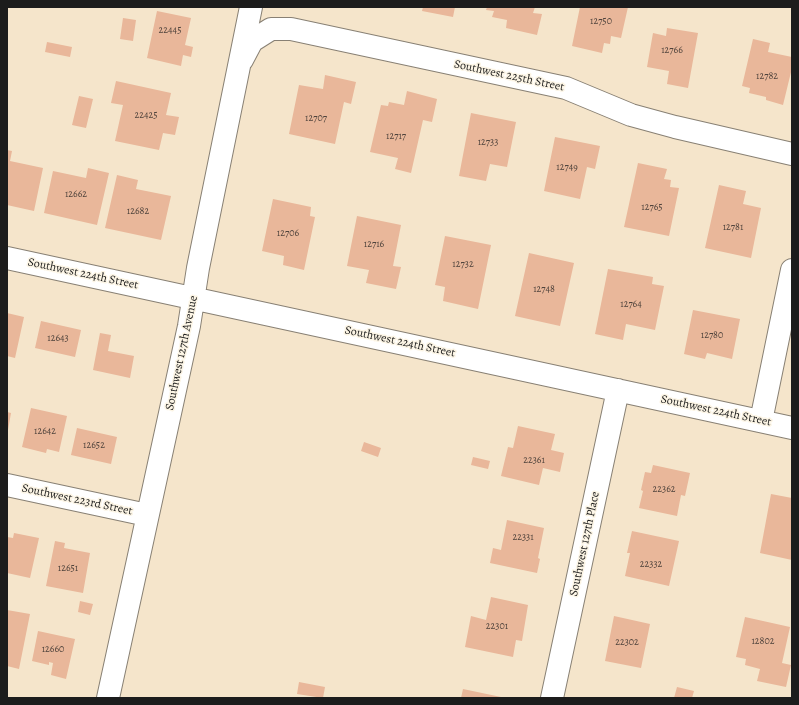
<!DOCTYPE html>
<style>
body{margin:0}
#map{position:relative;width:799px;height:705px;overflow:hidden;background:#f5e5cb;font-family:Alegreya,serif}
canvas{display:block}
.frame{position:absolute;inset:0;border:8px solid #1c1c1c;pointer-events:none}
</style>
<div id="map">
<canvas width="799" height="705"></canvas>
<div class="frame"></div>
</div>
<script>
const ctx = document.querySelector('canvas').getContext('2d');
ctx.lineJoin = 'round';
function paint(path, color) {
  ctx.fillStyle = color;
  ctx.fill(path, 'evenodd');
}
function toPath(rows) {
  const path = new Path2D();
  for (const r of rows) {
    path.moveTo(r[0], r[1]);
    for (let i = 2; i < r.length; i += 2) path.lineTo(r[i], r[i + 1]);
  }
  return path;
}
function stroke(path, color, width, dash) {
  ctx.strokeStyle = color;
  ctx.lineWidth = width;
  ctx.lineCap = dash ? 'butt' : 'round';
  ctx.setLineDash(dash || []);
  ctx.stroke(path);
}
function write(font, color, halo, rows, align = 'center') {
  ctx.font = font + ' Alegreya,serif';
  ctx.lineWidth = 3;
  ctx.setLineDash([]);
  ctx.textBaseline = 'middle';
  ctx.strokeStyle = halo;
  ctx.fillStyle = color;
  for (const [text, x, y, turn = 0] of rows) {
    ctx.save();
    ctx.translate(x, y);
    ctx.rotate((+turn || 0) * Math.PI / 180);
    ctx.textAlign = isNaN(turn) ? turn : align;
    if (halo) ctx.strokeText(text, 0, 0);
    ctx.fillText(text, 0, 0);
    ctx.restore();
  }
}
paint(toPath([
 [423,7,455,7,453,17,422,11],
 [487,7,535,7,533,13,542,14,537,35,506,28,507,20,492,17,494,11,486,10],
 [580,7,628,7,621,38,611,36,610,44,604,43,602,53,572,46],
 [157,11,191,18,185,45,193,47,191,57,183,55,181,66,147,58],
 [123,18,136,20,133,41,120,39],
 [667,28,698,33,688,88,667,84,669,71,647,67,653,33,666,36],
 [753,39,770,43,768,52,792,57,792,68,783,105,766,100,766,97,749,93,750,88,742,86],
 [47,42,72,47,70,57,45,52],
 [325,75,356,82,351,104,344,102,335,144,289,134,299,85,323,89],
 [116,81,171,93,166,115,179,117,175,135,163,133,159,150,115,141,123,105,111,103],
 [407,91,437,99,432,122,423,120,411,173,395,169,398,158,370,152,381,105,388,106,389,102,404,105],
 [79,96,93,99,86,128,72,125],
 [471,113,516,122,507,167,490,164,486,181,459,176],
 [555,137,600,146,595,169,587,167,580,199,544,191],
 [7,150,12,151,10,161,43,168,34,211,7,205],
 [638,163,667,169,664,179,671,180,670,187,679,188,669,236,624,227],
 [88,168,109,173,97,225,44,213,53,171,86,178],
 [117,175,138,180,136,189,171,196,161,240,105,228],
 [719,185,746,191,743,204,761,208,751,258,705,248],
 [273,199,311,207,310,216,315,217,304,270,283,265,284,256,262,251],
 [357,216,401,225,393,266,401,267,396,289,366,283,369,270,347,266],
 [445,236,491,245,478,309,443,301,445,287,435,285],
 [529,253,574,263,560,326,515,316],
 [608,269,653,277,652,284,664,286,655,330,626,324,623,340,595,334],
 [693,310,740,319,732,359,707,353,705,359,684,354],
 [7,313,24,317,15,358,7,356],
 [41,321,81,330,75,357,35,348],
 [100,333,111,335,108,351,134,356,130,378,93,370],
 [31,408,67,416,59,452,47,449,46,453,22,447],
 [7,412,11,413,8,430,7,430],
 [518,426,555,434,551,450,564,453,560,472,543,468,539,485,501,476,508,447,513,448],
 [77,428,117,437,111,464,71,455],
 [364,442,381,448,378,457,361,451],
 [473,457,490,461,488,469,471,465],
 [653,465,690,473,685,496,681,495,677,516,639,508,643,491,641,490,645,472,651,473],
 [771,494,792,498,792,560,760,553],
 [507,520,544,528,538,558,540,559,537,573,490,563,493,548,501,550],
 [632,531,679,541,669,586,625,576,630,553,627,553],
 [14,533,39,538,30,578,7,573,7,537,13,538],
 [55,541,65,543,64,548,90,553,83,593,46,586],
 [491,597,528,605,522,641,516,640,513,657,465,647,471,616,486,620],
 [80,601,93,604,90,615,78,612],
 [7,610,30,614,19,669,7,666],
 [614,616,650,624,641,668,605,661],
 [745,617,790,627,782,663,791,665,786,687,757,681,760,669,745,665,746,659,736,657],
 [38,631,75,639,66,679,51,675,53,663,49,662,49,665,32,661],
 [299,682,325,687,323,698,297,694],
 [677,687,694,691,692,698,674,698],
 [463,689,501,697,501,698,461,698]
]), '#e9b79a');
const minor = toPath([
 [242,60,252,41,271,29,291,29,566,88,631,115,675,127,792,154],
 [7,258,792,428],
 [761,421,792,270],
 [7,485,147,515],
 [108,698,189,326,198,268,251,7],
 [552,698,618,390]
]);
stroke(minor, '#888074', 24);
stroke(minor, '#fff', 22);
write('10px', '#4f433c', null, [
 ["12750",601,22],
 ["22445",170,31],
 ["12766",672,51],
 ["12782",767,77],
 ["22425",146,116],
 ["12707",316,119],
 ["12717",396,137],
 ["12733",488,143],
 ["12749",567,168],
 ["12662",76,195],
 ["12765",652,208],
 ["12682",138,212],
 ["12781",733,228],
 ["12706",288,234],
 ["12716",374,245],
 ["12732",463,265],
 ["12748",544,290],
 ["12764",631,305],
 ["12780",712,336],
 ["12643",58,339],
 ["12642",45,432],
 ["12652",94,446],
 ["22361",534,461],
 ["22362",664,490],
 ["22331",523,538],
 ["22332",651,565],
 ["12651",68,569],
 ["22301",497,627],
 ["12802",763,642],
 ["22302",627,643],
 ["12660",53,650]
]);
write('12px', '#1c1c1c', '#fcf5e5', [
 ["Southwest 225th Street",509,76,12],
 ["Southwest 224th Street",83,274,12],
 ["Southwest 224th Street",400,342,12],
 ["Southwest 127th Avenue",182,353,-78],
 ["Southwest 224th Street",716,411,12],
 ["Southwest 223rd Street",77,500,12],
 ["Southwest 127th Place",585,544,-78]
]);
</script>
